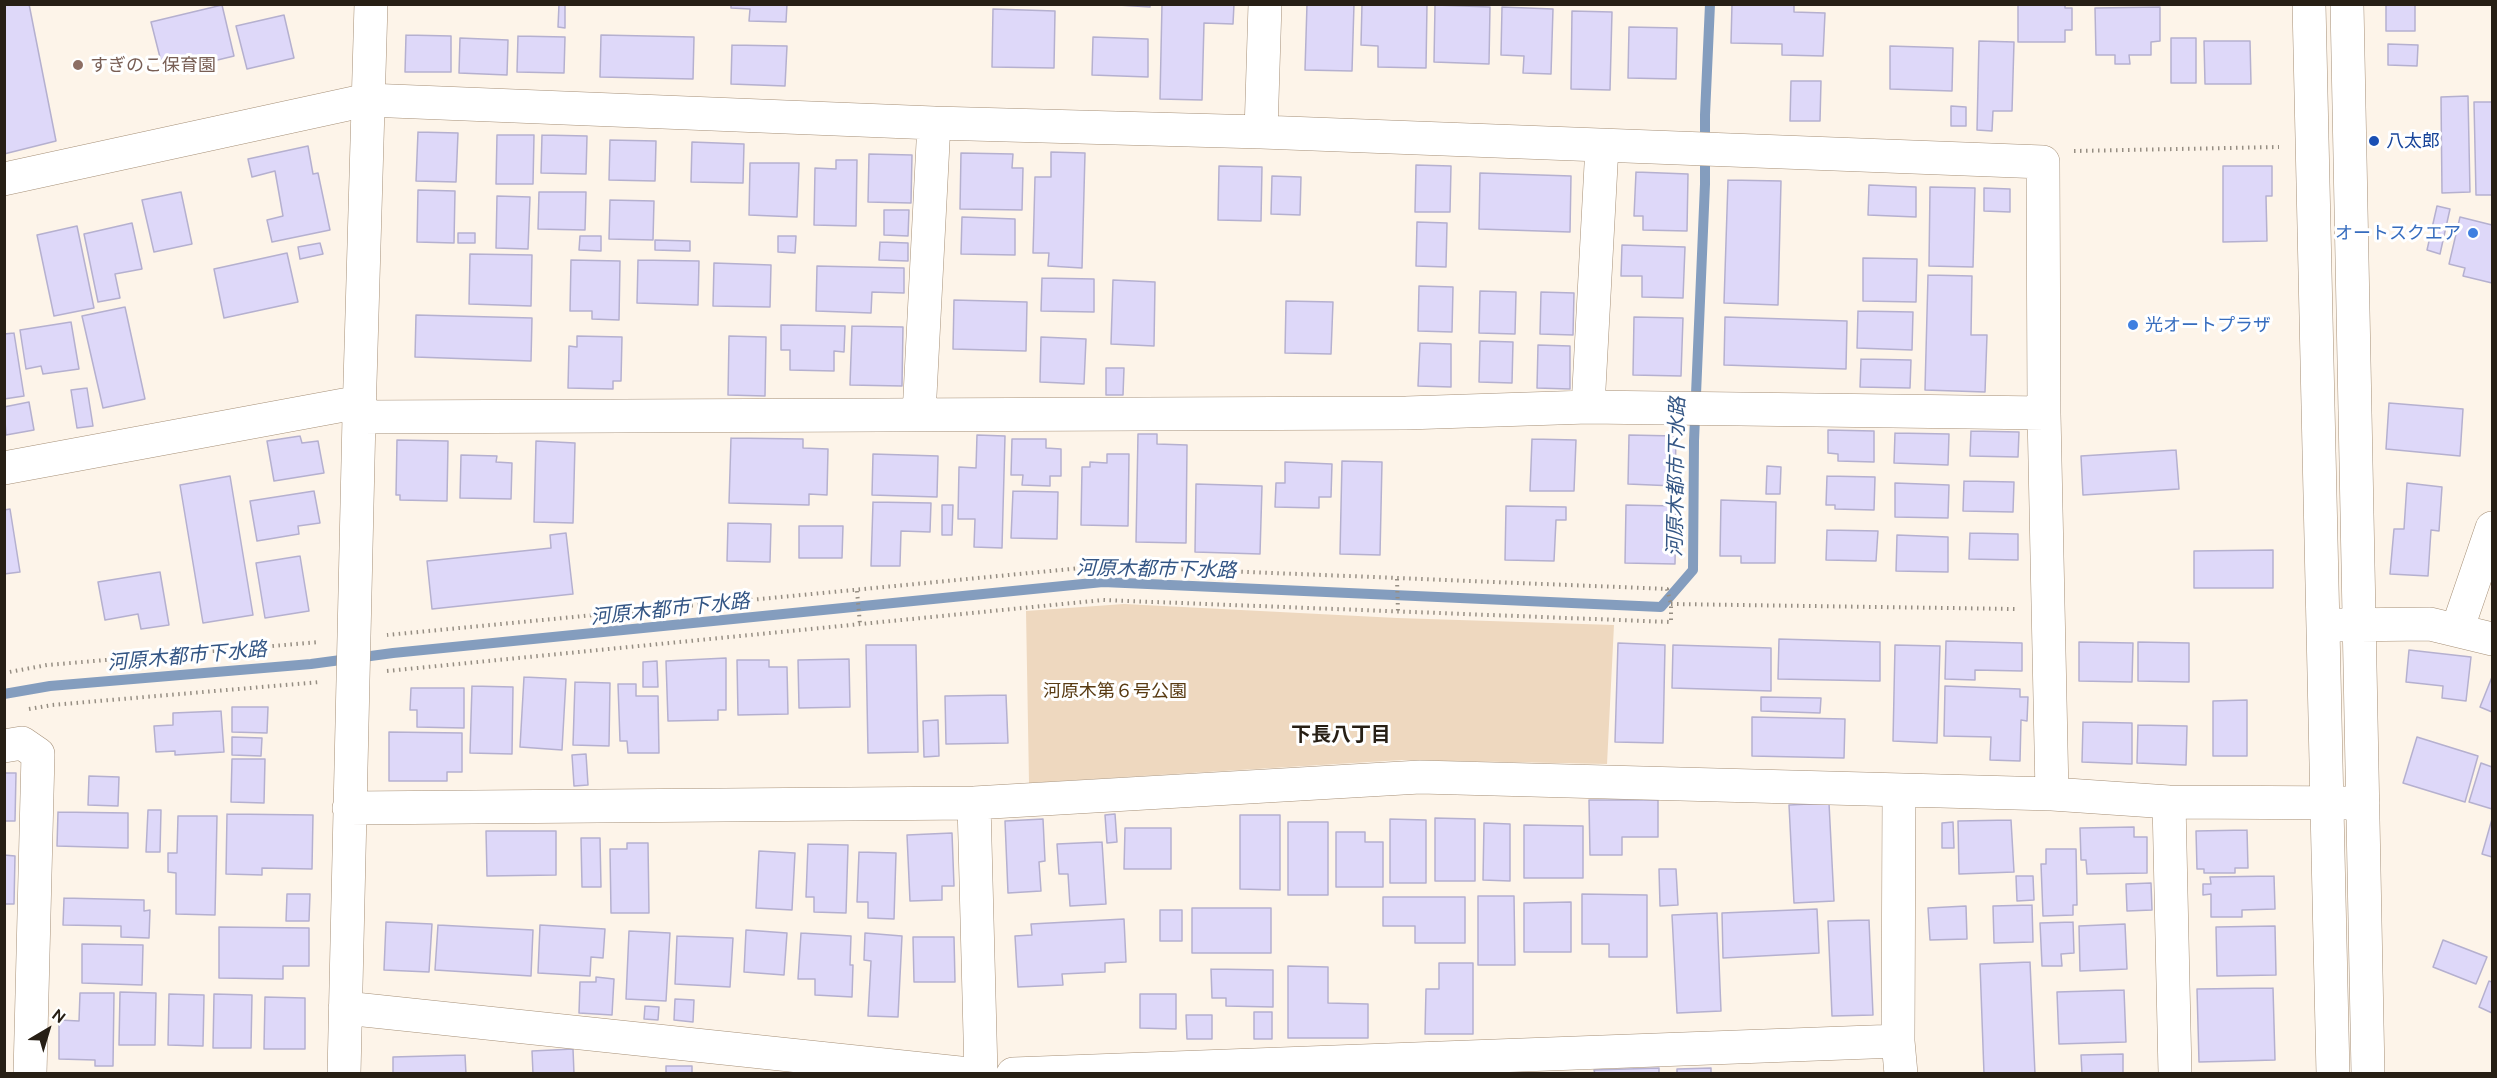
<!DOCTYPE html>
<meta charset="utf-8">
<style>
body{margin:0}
#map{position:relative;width:2497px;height:1078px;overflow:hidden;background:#fdf4e9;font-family:Ubuntu,sans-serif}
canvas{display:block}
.frame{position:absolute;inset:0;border:6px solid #271f15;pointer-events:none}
.north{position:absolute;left:18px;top:1000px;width:60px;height:60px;-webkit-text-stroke:4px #fff;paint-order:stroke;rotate:38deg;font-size:16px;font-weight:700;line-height:24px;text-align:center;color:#271f15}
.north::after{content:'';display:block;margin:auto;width:21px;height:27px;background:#271f15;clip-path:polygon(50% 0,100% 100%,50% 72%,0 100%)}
</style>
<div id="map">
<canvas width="2497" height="1078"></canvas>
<div class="frame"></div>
<div class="north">N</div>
</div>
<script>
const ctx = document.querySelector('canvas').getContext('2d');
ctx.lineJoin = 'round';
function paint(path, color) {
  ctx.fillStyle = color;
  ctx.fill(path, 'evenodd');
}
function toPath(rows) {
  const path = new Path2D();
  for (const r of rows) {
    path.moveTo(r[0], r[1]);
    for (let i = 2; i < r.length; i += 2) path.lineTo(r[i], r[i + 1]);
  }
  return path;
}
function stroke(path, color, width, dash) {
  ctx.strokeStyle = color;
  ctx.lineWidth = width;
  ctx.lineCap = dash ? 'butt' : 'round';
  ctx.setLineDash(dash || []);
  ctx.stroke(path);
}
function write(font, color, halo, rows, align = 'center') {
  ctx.font = font + ' Ubuntu,"Noto Sans JP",sans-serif';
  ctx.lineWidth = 6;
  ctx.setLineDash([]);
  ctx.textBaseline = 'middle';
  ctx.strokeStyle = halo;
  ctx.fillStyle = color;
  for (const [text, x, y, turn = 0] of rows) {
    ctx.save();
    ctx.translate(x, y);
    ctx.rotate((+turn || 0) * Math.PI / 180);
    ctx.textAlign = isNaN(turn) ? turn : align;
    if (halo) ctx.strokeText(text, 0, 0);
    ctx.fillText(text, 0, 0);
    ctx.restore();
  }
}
paint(toPath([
 [1124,604,1397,618,1614,625,1607,764,1402,760,1029,783,1026,611]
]), '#eed8bf');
stroke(toPath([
 [4,694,50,686,311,664,393,653,1103,582,1661,607,1693,570,1694,441,1705,184,1705,115,1710,4]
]), '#849dbe', 10);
const building = toPath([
 [4,4,29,4,56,141,4,154,4,4],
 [559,4,565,4,565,28,558,27,559,4],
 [731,4,787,4,786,22,749,21,750,9,731,8,731,4],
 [1102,4,1150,4,1150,7,1102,4],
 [1162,4,1234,4,1233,24,1204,23,1202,100,1160,99,1162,4],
 [1307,4,1354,4,1352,71,1305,70,1307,4],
 [1362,4,1427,4,1426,68,1378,67,1378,46,1361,45,1362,4],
 [1732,4,1794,4,1794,12,1825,13,1823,56,1782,55,1782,44,1731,43,1732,4],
 [2018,4,2065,4,2065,8,2072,8,2072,30,2065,30,2065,42,2018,42,2018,4],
 [2386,4,2415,4,2415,31,2386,31,2386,4],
 [222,5,234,56,164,73,151,22,222,5],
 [1435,5,1490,7,1489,64,1434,62,1435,5],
 [1502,7,1553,9,1551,74,1523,73,1524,56,1501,55,1502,7],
 [2160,7,2160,41,2151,42,2151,55,2129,55,2130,64,2115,64,2115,55,2096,55,2095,8,2160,7],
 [993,9,1055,11,1054,68,992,67,993,9],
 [1572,11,1612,12,1610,90,1571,89,1572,11],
 [284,15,294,58,247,69,236,26,284,15],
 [1629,27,1677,28,1676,79,1628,78,1629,27],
 [406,35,451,36,451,72,405,72,406,35],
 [601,35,694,37,693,79,600,77,601,35],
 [518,36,565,37,564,73,517,72,518,36],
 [1093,37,1148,39,1148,77,1092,75,1093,37],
 [460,38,508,40,507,75,459,73,460,38],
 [2171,38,2196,38,2196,83,2171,83,2171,38],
 [1979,41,2014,42,2012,111,1993,111,1992,131,1977,130,1979,41],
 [2204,41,2250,41,2251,84,2205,84,2204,41],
 [2388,44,2418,45,2417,66,2388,65,2388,44],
 [732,45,787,46,785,86,731,84,732,45],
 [1890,46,1953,48,1952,91,1890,89,1890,46],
 [1791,81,1821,81,1820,121,1790,121,1791,81],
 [2468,96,2470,192,2442,193,2441,97,2468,96],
 [2474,102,2492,102,2492,195,2476,195,2474,102],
 [1951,106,1966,107,1966,126,1951,126,1951,106],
 [418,132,458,133,456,182,416,181,418,132],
 [497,135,534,135,533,184,496,184,497,135],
 [542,135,587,136,586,174,541,173,542,135],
 [610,140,656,141,655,181,609,180,610,140],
 [692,142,744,144,743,183,691,182,692,142],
 [308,146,313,174,318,173,330,230,272,242,267,220,283,216,275,171,252,177,248,159,308,146],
 [1051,152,1085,153,1082,268,1048,266,1049,253,1033,253,1035,177,1051,177,1051,152],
 [961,153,1013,154,1012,168,1023,168,1022,210,960,209,961,153],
 [869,154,912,155,911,203,868,202,869,154],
 [836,160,857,160,856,226,814,225,815,168,836,169,836,160],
 [750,163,799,163,797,217,749,215,750,163],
 [1416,165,1451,166,1450,212,1415,212,1416,165],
 [1219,166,1262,167,1261,221,1218,220,1219,166],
 [2223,166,2272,166,2272,196,2266,196,2267,241,2223,242,2223,166],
 [1636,172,1688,174,1687,231,1643,230,1643,216,1634,216,1636,172],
 [1480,173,1571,176,1570,232,1479,229,1480,173],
 [1272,176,1301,177,1300,215,1271,214,1272,176],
 [1728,180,1781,181,1778,305,1724,303,1728,180],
 [1869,185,1916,187,1916,217,1868,215,1869,185],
 [1930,187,1975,188,1973,267,1929,266,1930,187],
 [1984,188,2010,189,2010,212,1984,211,1984,188],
 [418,190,455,191,454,243,417,242,418,190],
 [181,192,192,244,154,252,142,200,181,192],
 [539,192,586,192,585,230,538,229,539,192],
 [497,196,530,197,528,249,496,248,497,196],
 [610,200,654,201,653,240,609,239,610,200],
 [2437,206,2450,209,2440,254,2427,250,2437,206],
 [884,210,909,210,908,236,884,235,884,210],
 [962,217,1015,219,1015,255,961,254,962,217],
 [2460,217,2492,225,2492,283,2463,276,2465,268,2449,264,2460,217],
 [1417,222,1447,223,1446,267,1416,266,1417,222],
 [132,223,142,269,115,274,120,298,98,302,84,234,132,223],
 [77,226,94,308,54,316,37,235,77,226],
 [458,233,475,233,475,243,458,243,458,233],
 [580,236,601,236,601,251,579,250,580,236],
 [778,236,796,236,795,253,778,252,778,236],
 [655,240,690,241,690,251,655,250,655,240],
 [880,242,908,243,908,261,879,260,880,242],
 [320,243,323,254,300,259,298,247,320,243],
 [1622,245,1685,247,1683,298,1642,297,1642,276,1621,276,1622,245],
 [287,253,298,302,224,318,214,269,287,253],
 [470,254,532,255,531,306,469,304,470,254],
 [1863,258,1917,259,1916,302,1863,301,1863,258],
 [571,260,620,261,619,320,592,319,592,311,570,311,571,260],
 [638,260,699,261,698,305,637,303,638,260],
 [714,263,771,265,770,307,713,306,714,263],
 [817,266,904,268,904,293,872,292,871,313,816,311,817,266],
 [1928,275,1972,276,1971,335,1987,335,1985,392,1925,390,1928,275],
 [1042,278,1094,279,1094,312,1041,311,1042,278],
 [1113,280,1155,282,1154,346,1111,344,1113,280],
 [1419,286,1453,287,1452,332,1418,331,1419,286],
 [1480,291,1516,292,1515,334,1479,333,1480,291],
 [1541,292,1574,293,1573,335,1540,334,1541,292],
 [954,300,1027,302,1026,351,953,349,954,300],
 [1286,301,1333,302,1331,354,1285,353,1286,301],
 [125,307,145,399,103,408,82,316,125,307],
 [1858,311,1913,312,1912,350,1857,348,1858,311],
 [416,315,532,318,531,361,415,357,416,315],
 [1634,317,1683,318,1681,376,1633,375,1634,317],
 [1725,317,1847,321,1846,369,1724,365,1725,317],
 [71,322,79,369,43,374,41,366,26,369,20,330,71,322],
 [781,325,845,326,844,352,834,351,834,371,790,370,790,350,781,350,781,325],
 [852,326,903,327,902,386,850,385,852,326],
 [14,333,24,396,4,399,4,334,14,333],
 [577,336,622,337,621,381,613,381,613,389,568,388,569,346,577,347,577,336],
 [729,336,766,337,765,396,728,395,729,336],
 [1041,337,1086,339,1084,384,1040,382,1041,337],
 [1480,341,1513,342,1512,383,1479,382,1480,341],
 [1420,343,1451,344,1451,387,1418,386,1420,343],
 [1538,345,1570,346,1570,389,1537,388,1538,345],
 [1861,359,1911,360,1910,388,1860,387,1861,359],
 [1106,368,1124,368,1123,395,1106,395,1106,368],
 [87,388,93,426,77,428,71,390,87,388],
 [29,402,34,430,6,435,4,407,29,402],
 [2389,403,2463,409,2460,456,2386,449,2389,403],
 [1828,430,1874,431,1874,462,1838,461,1838,454,1828,453,1828,430],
 [1971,431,2019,432,2018,457,1970,456,1971,431],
 [1895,433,1949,434,1948,465,1894,463,1895,433],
 [1138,434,1157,434,1157,444,1187,445,1186,543,1136,542,1138,434],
 [977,435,1005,436,1002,548,974,547,975,519,958,519,959,467,976,468,977,435],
 [1629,435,1676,436,1675,486,1628,484,1629,435],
 [300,436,302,443,318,441,324,473,274,481,267,441,300,436],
 [731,438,803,439,803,448,828,449,827,495,809,494,809,505,729,503,731,438],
 [1012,439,1046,439,1046,448,1061,449,1061,476,1050,476,1050,486,1022,485,1023,475,1011,475,1012,439],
 [1532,439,1576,440,1574,491,1530,491,1532,439],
 [397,440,448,441,447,501,400,500,400,495,396,495,397,440],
 [536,441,575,443,573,523,534,522,536,441],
 [2176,450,2179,489,2083,495,2081,456,2176,450],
 [873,454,938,456,937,497,872,495,873,454],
 [1107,454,1129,454,1128,526,1081,525,1082,467,1090,467,1090,462,1107,463,1107,454],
 [461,455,497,456,496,462,512,463,511,499,460,498,461,455],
 [1342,461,1382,462,1380,555,1340,554,1342,461],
 [1285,462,1332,464,1331,497,1319,497,1319,508,1275,507,1276,483,1285,483,1285,462],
 [1767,466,1781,467,1780,494,1766,494,1767,466],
 [230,476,253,615,203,623,180,485,230,476],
 [1827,476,1875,477,1874,510,1835,509,1835,505,1826,505,1827,476],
 [1964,481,2014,482,2013,512,1963,511,1964,481],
 [1895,483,1949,485,1948,518,1895,517,1895,483],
 [2407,483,2442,487,2439,531,2431,530,2428,576,2390,574,2394,529,2404,529,2407,483],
 [1196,484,1262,486,1260,554,1195,552,1196,484],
 [314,491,320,523,298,526,299,534,257,541,250,501,314,491],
 [1013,491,1058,492,1057,539,1011,538,1013,491],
 [1721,500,1776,502,1775,563,1741,563,1741,556,1720,556,1721,500],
 [873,502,931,503,930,532,901,531,900,566,871,566,873,502],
 [942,505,953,505,952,535,942,535,942,505],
 [1626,505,1676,506,1675,564,1625,563,1626,505],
 [1506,506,1566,507,1566,520,1556,520,1554,561,1505,560,1506,506],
 [10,509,20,572,4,574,4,510,10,509],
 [728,523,771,524,770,562,727,561,728,523],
 [799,526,843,526,842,558,799,558,799,526],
 [1827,530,1878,531,1876,561,1826,560,1827,530],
 [566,533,573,594,432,609,427,561,551,548,550,535,566,533],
 [1970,533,2018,534,2018,560,1969,559,1970,533],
 [1897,535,1948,537,1948,572,1896,571,1897,535],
 [2273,550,2273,588,2194,588,2194,551,2273,550],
 [300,556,309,611,265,618,256,563,300,556],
 [160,572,169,625,141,629,138,614,105,620,98,582,160,572],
 [1779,639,1880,642,1880,681,1778,679,1779,639],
 [1946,641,2022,643,2022,671,1975,670,1975,680,1945,679,1946,641],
 [2079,642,2133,643,2132,682,2079,681,2079,642],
 [2138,642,2189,643,2189,682,2138,681,2138,642],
 [1618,643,1665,645,1663,743,1615,742,1618,643],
 [866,645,916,645,918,752,868,753,866,645],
 [1673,645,1771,648,1771,691,1672,688,1673,645],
 [1895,645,1940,646,1937,743,1893,741,1895,645],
 [2409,650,2471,657,2466,701,2442,698,2443,686,2406,682,2409,650],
 [726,658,726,710,718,710,718,720,668,721,666,661,726,658],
 [849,659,850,707,799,708,798,660,849,659],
 [737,660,769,660,769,667,787,667,788,714,738,715,737,660],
 [657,661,658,687,643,687,643,662,657,661],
 [524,677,566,679,562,750,520,747,524,677],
 [2492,677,2492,712,2480,707,2492,677],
 [575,682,610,683,609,746,573,745,575,682],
 [618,684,636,684,636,696,658,696,659,753,628,753,627,741,620,741,618,684],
 [472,686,513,687,512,754,470,753,472,686],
 [1945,686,2020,689,2020,697,2028,697,2027,721,2021,720,2020,761,1990,760,1991,737,1944,736,1945,686],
 [411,688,464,688,464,728,417,727,417,710,410,710,411,688],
 [1006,695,1008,743,946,744,945,696,1006,695],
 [1761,697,1821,698,1820,713,1761,711,1761,697],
 [2247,700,2247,756,2213,756,2213,701,2247,700],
 [232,707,268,707,267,733,232,732,232,707],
 [221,711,224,752,175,755,175,751,156,752,154,726,173,725,173,713,221,711],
 [1752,717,1845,719,1844,758,1752,756,1752,717],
 [938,720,939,756,924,757,923,721,938,720],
 [2083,722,2132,723,2132,764,2082,762,2083,722],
 [2138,725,2187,726,2186,765,2137,763,2138,725],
 [389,732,462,733,462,772,447,772,447,781,389,781,389,732],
 [232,737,262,738,261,756,232,755,232,737],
 [2417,737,2478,756,2465,802,2403,783,2417,737],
 [586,754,588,785,574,786,572,755,586,754],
 [232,759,265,759,264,803,231,802,232,759],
 [2481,763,2492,767,2492,809,2469,802,2481,763],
 [4,773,16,773,15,821,4,821,4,773],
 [89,776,119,777,118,806,88,805,89,776],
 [1589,800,1658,800,1658,837,1622,837,1622,855,1590,855,1589,800],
 [1829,803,1834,901,1794,903,1789,805,1829,803],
 [148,810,161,810,160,852,146,852,148,810],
 [58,812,128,813,128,848,57,846,58,812],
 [227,814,313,815,312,869,262,868,262,875,226,874,227,814],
 [1115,814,1117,842,1107,843,1105,815,1115,814],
 [1240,815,1280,815,1280,890,1240,889,1240,815],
 [178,816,217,816,215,915,176,914,176,873,168,872,168,853,177,853,178,816],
 [1435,818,1475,819,1475,881,1435,881,1435,818],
 [1043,819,1045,861,1039,862,1041,891,1008,893,1005,821,1043,819],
 [1390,819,1426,820,1426,883,1390,883,1390,819],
 [2492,819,2492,857,2482,854,2492,819],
 [2011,820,2014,872,1959,874,1958,821,2011,820],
 [1288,822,1328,822,1328,895,1288,895,1288,822],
 [1953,822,1954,848,1942,848,1942,823,1953,822],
 [1484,823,1510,824,1510,881,1483,880,1484,823],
 [1524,825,1583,826,1583,878,1524,878,1524,825],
 [2134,827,2134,837,2147,837,2147,873,2087,874,2086,860,2081,860,2080,828,2134,827],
 [1125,828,1171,828,1171,869,1124,869,1125,828],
 [2247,830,2248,868,2235,868,2235,873,2204,873,2204,869,2197,869,2196,831,2247,830],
 [486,831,556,831,556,875,487,876,486,831],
 [1336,832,1365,832,1365,842,1383,842,1383,887,1336,887,1336,832],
 [952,833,954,886,942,886,942,900,910,901,907,835,952,833],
 [581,838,600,838,601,887,582,887,581,838],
 [1102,842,1106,904,1070,906,1068,874,1059,874,1057,844,1102,842],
 [627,843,648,843,649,913,611,913,610,849,627,849,627,843],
 [808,844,848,845,846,913,814,912,814,897,806,897,808,844],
 [2046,849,2076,849,2077,905,2073,905,2073,915,2043,916,2041,864,2046,864,2046,849],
 [759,851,795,853,792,910,756,908,759,851],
 [859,852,896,853,894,919,868,918,868,902,857,902,859,852],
 [4,855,15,856,14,904,4,904,4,855],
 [1659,869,1676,869,1678,905,1660,906,1659,869],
 [2016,876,2033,876,2034,900,2017,901,2016,876],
 [2274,876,2275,909,2242,910,2242,917,2211,917,2211,894,2203,895,2203,884,2211,884,2210,877,2274,876],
 [2151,883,2152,910,2127,911,2126,884,2151,883],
 [287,894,310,894,309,921,286,921,287,894],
 [1582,894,1647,895,1647,957,1609,957,1609,944,1582,944,1582,894],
 [1478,896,1514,896,1515,965,1478,965,1478,896],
 [1383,897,1465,897,1465,943,1415,943,1415,926,1383,926,1383,897],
 [64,898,144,900,144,911,150,910,149,938,121,937,121,926,63,925,64,898],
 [1571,902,1571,952,1524,952,1524,903,1571,902],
 [2032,905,2033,942,1994,943,1993,906,2032,905],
 [1966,906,1967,939,1930,940,1928,908,1966,906],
 [1192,908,1271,908,1271,953,1192,953,1192,908],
 [1817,909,1819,953,1723,958,1722,913,1817,909],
 [1160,910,1182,910,1182,941,1160,941,1160,910],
 [1717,913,1721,1011,1677,1013,1672,915,1717,913],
 [1124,919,1126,962,1105,963,1105,972,1062,974,1063,985,1018,987,1015,936,1032,935,1031,924,1124,919],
 [1869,920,1873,1015,1832,1016,1828,921,1869,920],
 [386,922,432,924,429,972,384,970,386,922],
 [2073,922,2074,953,2061,954,2062,966,2042,966,2040,923,2073,922],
 [2125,924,2127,969,2080,971,2079,926,2125,924],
 [438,925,533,930,531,976,435,970,438,925],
 [540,925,605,929,603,958,591,957,590,976,538,973,540,925],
 [2275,926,2276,975,2217,976,2216,927,2275,926],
 [219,927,309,928,309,966,283,966,283,979,219,978,219,927],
 [746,930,787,933,784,975,744,972,746,930],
 [629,931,670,933,666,1001,626,999,629,931],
 [801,933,851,936,850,965,853,965,852,997,815,995,815,979,798,979,801,933],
 [865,933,902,936,898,1017,868,1016,871,961,864,960,865,933],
 [677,936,733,938,730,987,675,984,677,936],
 [913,937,954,937,955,982,914,982,913,937],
 [2443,940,2487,957,2476,984,2433,967,2443,940],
 [82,944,143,945,142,985,82,983,82,944],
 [2030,962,2035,1074,1984,1074,1980,964,2030,962],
 [1439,963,1473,963,1473,1034,1425,1034,1426,989,1439,989,1439,963],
 [1288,966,1328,967,1328,1003,1368,1004,1368,1038,1288,1038,1288,966],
 [1211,969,1273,970,1273,1007,1226,1006,1226,998,1212,998,1211,969],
 [596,977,614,979,612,1015,579,1013,580,982,596,982,596,977],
 [2489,981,2492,982,2492,1013,2479,1007,2489,981],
 [2273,988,2275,1060,2199,1062,2197,989,2273,988],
 [2124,990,2126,1042,2059,1044,2057,992,2124,990],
 [120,992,156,993,155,1045,119,1045,120,992],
 [80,993,114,993,113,1066,95,1066,95,1060,59,1059,59,1020,79,1021,80,993],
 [169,994,204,995,203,1046,168,1045,169,994],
 [214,994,252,995,251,1048,213,1048,214,994],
 [1140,994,1176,994,1176,1029,1140,1028,1140,994],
 [265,997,305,998,305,1049,264,1049,265,997],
 [675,999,694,1000,693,1022,674,1020,675,999],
 [645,1006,659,1007,658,1020,644,1019,645,1006],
 [1254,1012,1272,1012,1272,1039,1254,1039,1254,1012],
 [1186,1015,1212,1015,1212,1039,1187,1039,1186,1015],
 [573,1049,574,1074,533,1074,532,1051,573,1049],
 [2123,1054,2123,1074,2082,1074,2081,1055,2123,1054],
 [465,1055,466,1074,393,1074,393,1057,465,1055],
 [666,1066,692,1066,692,1074,666,1074,666,1066],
 [1659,1068,1659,1074,1595,1074,1594,1070,1659,1068],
 [1711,1068,1711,1074,1677,1074,1677,1069,1711,1068]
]);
paint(building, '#ded8f9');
stroke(building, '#b5b0cf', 1.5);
const minor = toPath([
 [2309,4,2333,1074],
 [2347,4,2368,1074],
 [1261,132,1265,4],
 [4,179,367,100,934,123,1261,132,2043,162,2044,413,2052,794],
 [1588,407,1602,146],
 [919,415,934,123],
 [359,417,1406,413,1588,407,2044,413],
 [4,468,360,402],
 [2337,625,2430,624,2492,639],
 [2457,630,2492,528],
 [4,746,22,743,38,754,30,1074],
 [1899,790,1898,1041,1901,1074],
 [2169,802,2175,1074],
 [974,803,981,1074],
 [349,808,974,803,1420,777,2052,794,2169,802,2363,803],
 [345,1008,969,1074],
 [344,1074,359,417,371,4],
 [1013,1074,1898,1041]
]);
stroke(minor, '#a69078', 34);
stroke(toPath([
 [2074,151,2279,147],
 [1397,579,1398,612],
 [857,591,860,624],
 [1671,604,2015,609],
 [387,671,1103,600,1671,622,1671,604,1667,589,1102,566,387,635],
 [4,673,47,665,320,642],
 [29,709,52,705,320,682]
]), '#968e83', 4, [1.5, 4.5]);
stroke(minor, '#fff', 33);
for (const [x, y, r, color] of [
 [78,65,6,"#8d6e63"],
 [2374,141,6,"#1a4fb4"],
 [2473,233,6,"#3f7fe0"],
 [2133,325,6,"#3f7fe0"]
]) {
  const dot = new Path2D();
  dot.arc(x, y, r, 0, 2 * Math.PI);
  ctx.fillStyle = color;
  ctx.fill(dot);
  stroke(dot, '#fff', 2);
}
write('18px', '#785e54', '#fff', [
 ["すぎのこ保育園",90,65]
], 'left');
write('18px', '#164399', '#fff', [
 ["八太郎",2386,141]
], 'left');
write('18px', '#366cbe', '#fff', [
 ["オートスクエア",2461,233],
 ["光オートプラザ",2145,325,"left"]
], 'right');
write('18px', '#593b13', '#fff', [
 ["河原木第６号公園",1115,691]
]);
write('italic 20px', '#335584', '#fff', [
 ["河原木都市下水路",1676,477,-89],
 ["河原木都市下水路",1156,569,1],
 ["河原木都市下水路",670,609,-6],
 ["河原木都市下水路",187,656,-5]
]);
write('bold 20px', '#271f15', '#fff', [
 ["下長八丁目",1341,734]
]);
</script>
